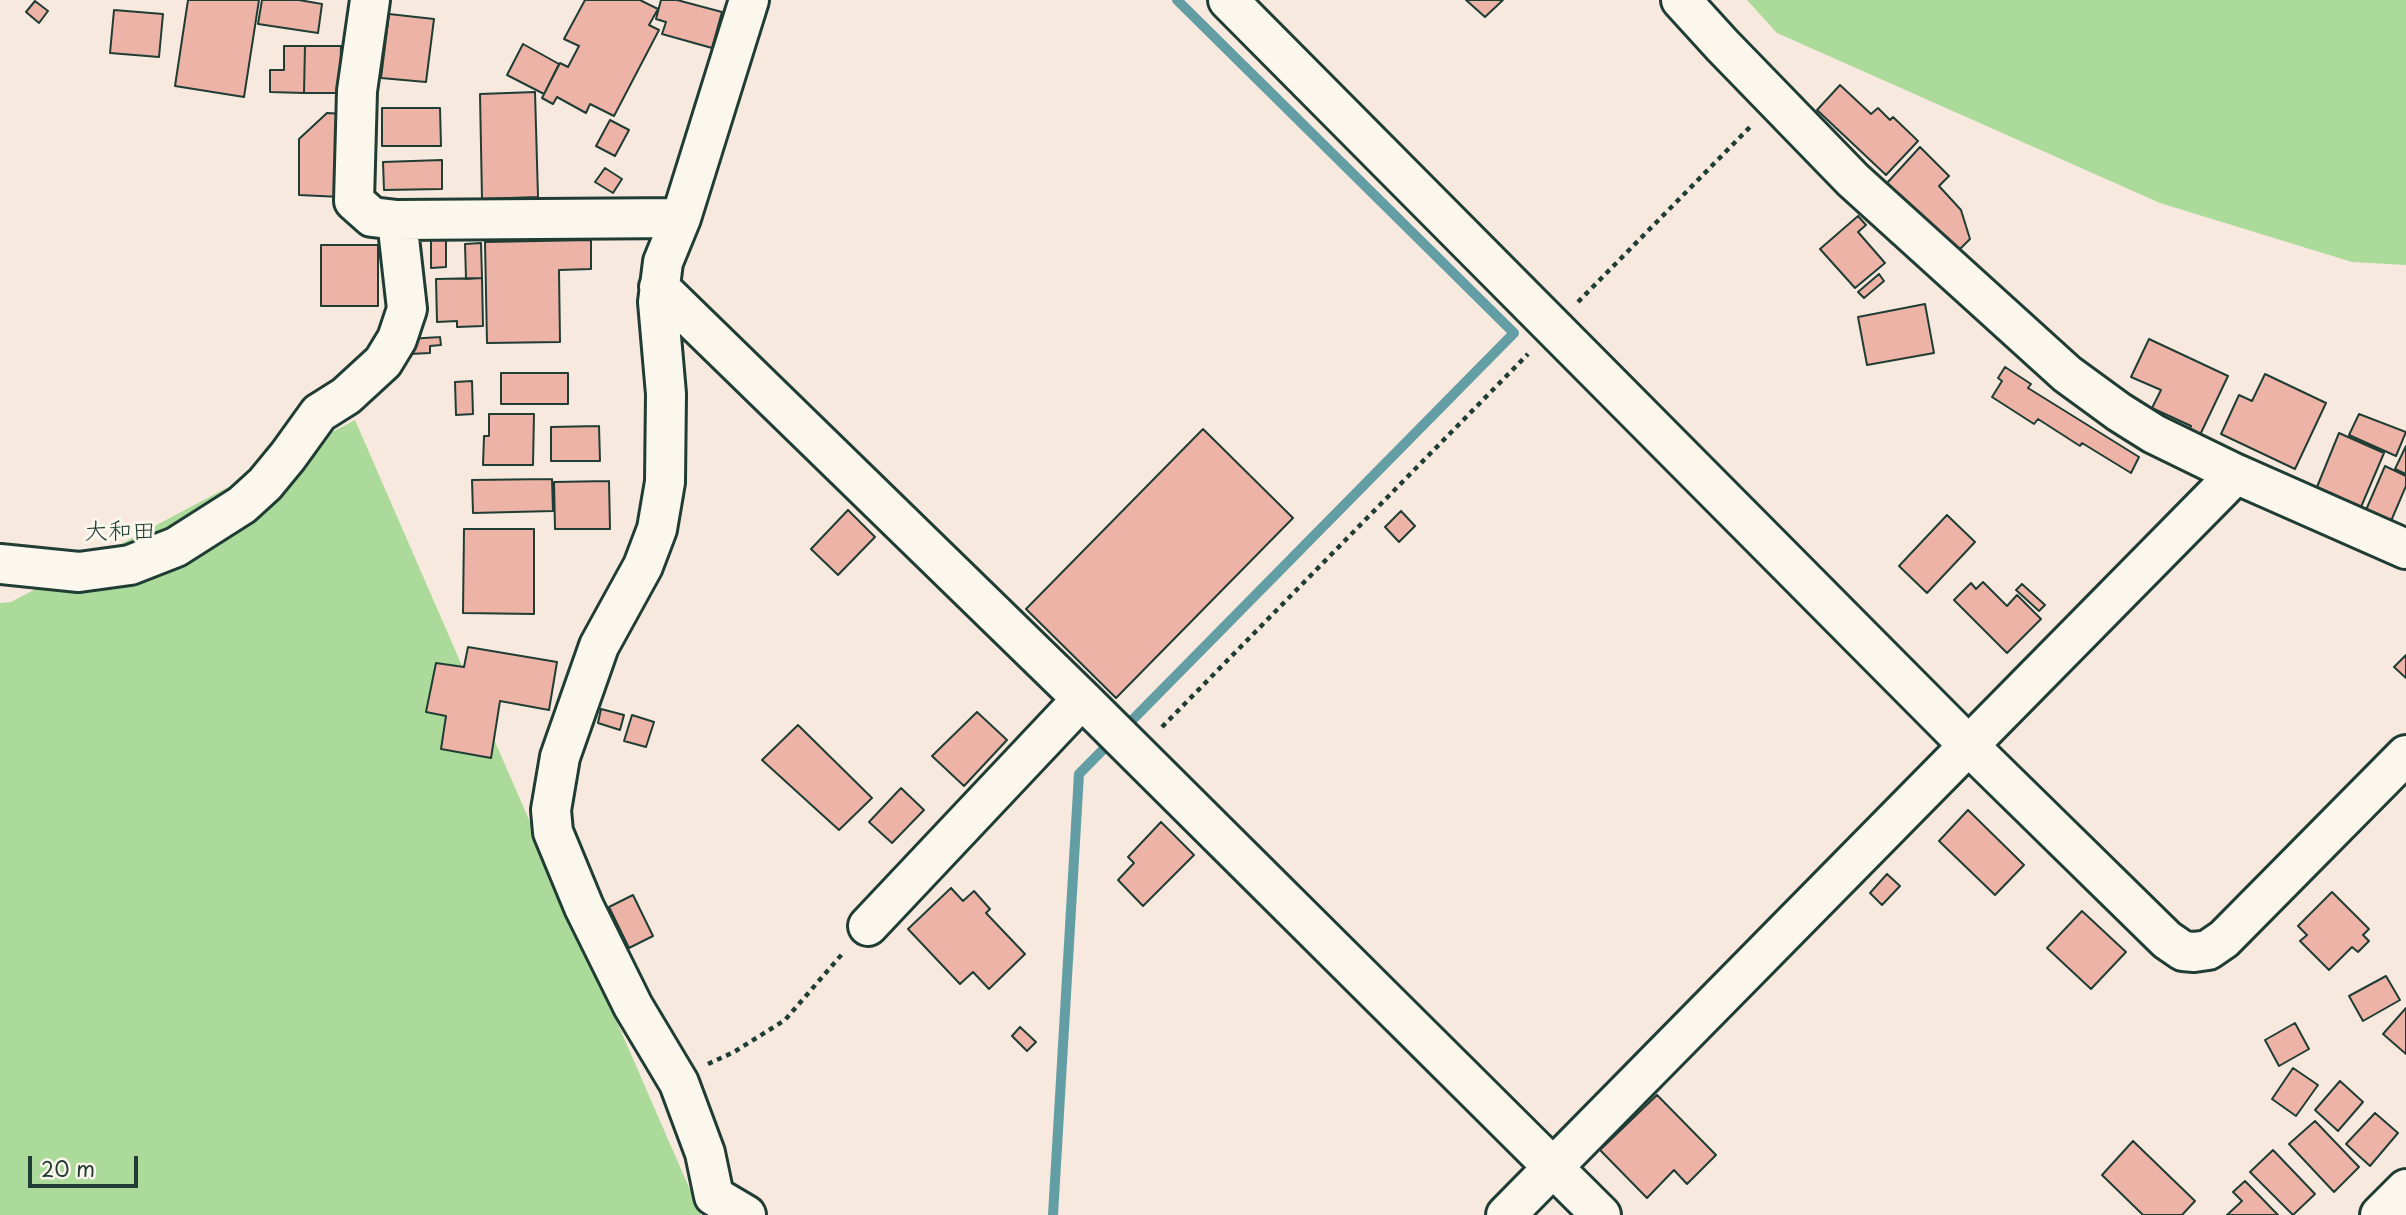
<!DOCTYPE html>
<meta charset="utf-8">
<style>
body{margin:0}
#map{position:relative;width:2406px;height:1215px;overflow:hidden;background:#f8e9de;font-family:"Playpen Sans",sans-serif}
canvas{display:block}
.scale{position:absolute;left:28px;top:1156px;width:110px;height:32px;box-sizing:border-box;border:4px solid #1f3d34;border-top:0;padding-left:9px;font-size:21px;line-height:24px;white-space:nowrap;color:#1f3d34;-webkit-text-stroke:5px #fbf7ec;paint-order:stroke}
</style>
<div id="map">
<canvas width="2406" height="1215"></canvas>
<div class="scale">20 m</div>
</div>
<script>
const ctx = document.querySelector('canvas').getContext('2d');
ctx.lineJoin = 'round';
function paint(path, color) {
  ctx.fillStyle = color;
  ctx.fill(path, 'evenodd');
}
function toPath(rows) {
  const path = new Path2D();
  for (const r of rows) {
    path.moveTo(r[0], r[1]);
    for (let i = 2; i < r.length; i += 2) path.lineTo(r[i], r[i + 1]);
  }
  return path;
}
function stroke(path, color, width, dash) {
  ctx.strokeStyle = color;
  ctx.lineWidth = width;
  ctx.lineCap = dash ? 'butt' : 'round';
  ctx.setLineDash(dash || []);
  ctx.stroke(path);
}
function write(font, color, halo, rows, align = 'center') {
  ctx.font = font + ' "Playpen Sans","Klee One",sans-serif';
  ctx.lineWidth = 6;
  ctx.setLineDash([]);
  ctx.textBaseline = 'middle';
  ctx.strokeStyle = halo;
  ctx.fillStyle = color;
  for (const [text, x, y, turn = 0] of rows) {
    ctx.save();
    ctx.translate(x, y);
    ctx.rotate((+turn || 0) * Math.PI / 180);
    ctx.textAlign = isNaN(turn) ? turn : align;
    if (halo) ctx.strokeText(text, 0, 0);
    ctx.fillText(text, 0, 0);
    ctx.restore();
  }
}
paint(toPath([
 [1747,0,2406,0,2406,265,2352,262,2160,203,1777,33],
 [355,420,701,1215,0,1215,0,603,11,602]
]), '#abda9a');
stroke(toPath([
 [1053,1215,1079,774,1514,333,1177,0]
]), '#639ea4', 10);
const building = toPath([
 [188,0,259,0,244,97,175,86,188,0],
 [262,0,299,0,322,4,318,33,258,24,262,0],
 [585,0,640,0,658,9,649,25,659,30,614,116,590,104,586,113,557,97,553,104,542,98,560,63,568,67,579,46,564,39,585,0],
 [661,0,677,0,722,12,712,48,662,34,666,22,656,19,661,0],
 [1466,0,1503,0,1485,17,1466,0],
 [35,1,48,11,39,23,26,12,35,1],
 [114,10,163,14,159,57,110,53,114,10],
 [389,14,434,19,426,82,381,78,389,14],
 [523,44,559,64,544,94,507,75,523,44],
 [284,46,305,46,304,93,270,92,270,70,284,70,284,46],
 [305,46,341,46,340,93,304,93,305,46],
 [1840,85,1871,114,1878,108,1890,120,1893,117,1918,141,1886,175,1817,110,1840,85],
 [535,92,538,197,482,199,480,94,535,92],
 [382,108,440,108,441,146,382,146,382,108],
 [327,113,344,114,341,197,299,195,299,139,327,113],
 [610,120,629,130,615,156,596,146,610,120],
 [1920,147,1949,176,1939,186,1961,210,1970,239,1958,251,1887,183,1920,147],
 [442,160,442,189,384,190,383,162,442,160],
 [605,168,622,179,613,193,595,182,605,168],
 [1858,216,1866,225,1858,232,1885,263,1855,288,1820,249,1858,216],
 [446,238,446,267,431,268,431,239,446,238],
 [591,240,591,269,559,270,560,342,487,343,485,242,591,240],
 [481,243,482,278,466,279,465,244,481,243],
 [321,245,378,245,378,306,321,306,321,245],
 [1879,274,1884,281,1864,298,1858,292,1879,274],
 [482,278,483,326,457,327,457,321,437,322,436,279,482,278],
 [1925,304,1934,353,1867,365,1858,317,1925,304],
 [440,337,441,345,430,346,430,353,409,354,409,339,440,337],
 [2149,339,2228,376,2199,437,2188,432,2191,426,2152,408,2161,390,2131,377,2149,339],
 [2005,367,2031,384,2028,388,2139,457,2131,473,2082,443,2080,446,2038,419,2034,424,1992,397,2002,381,1998,378,2005,367],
 [501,373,568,373,568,404,501,404,501,373],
 [2265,374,2326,403,2295,469,2221,434,2239,395,2252,401,2265,374],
 [472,381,473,414,456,415,455,382,472,381],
 [489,414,534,414,533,465,483,465,484,436,489,436,489,414],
 [2359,414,2406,432,2396,456,2349,435,2359,414],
 [599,426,600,461,551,461,551,427,599,426],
 [1203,429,1293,518,1116,698,1026,609,1203,429],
 [2339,433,2384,453,2361,507,2317,487,2339,433],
 [2406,446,2406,474,2395,469,2406,446],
 [2385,466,2406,476,2406,486,2391,521,2366,510,2385,466],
 [552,479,553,511,473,513,472,480,552,479],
 [609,481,610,529,555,529,554,482,609,481],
 [848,510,875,537,838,575,811,549,848,510],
 [1401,511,1415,526,1399,542,1385,527,1401,511],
 [1947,515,1975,542,1927,593,1899,566,1947,515],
 [464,529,534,529,534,614,463,613,464,529],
 [1983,582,2007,606,2017,595,2041,619,2007,653,1954,600,1971,583,1976,589,1983,582],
 [2022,584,2045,605,2039,611,2016,590,2022,584],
 [468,647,557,662,549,710,500,701,491,758,441,749,446,716,426,712,436,663,464,667,468,647],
 [2406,655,2406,678,2394,667,2406,655],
 [601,709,624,715,620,730,598,723,601,709],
 [977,712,1007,740,964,786,932,756,977,712],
 [632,715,654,722,646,747,624,741,632,715],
 [798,725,872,798,839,830,762,760,798,725],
 [901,788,924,810,892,843,869,822,901,788],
 [1968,810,2024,865,1995,895,1939,841,1968,810],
 [1161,822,1194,855,1143,906,1118,880,1134,863,1128,857,1161,822],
 [1887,874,1900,886,1882,905,1870,893,1887,874],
 [951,888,963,901,974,891,990,909,986,913,1025,954,989,989,973,972,960,984,908,929,951,888],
 [2332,892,2369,929,2363,935,2369,941,2358,952,2352,947,2329,970,2300,941,2307,935,2298,926,2332,892],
 [633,895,653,936,629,948,609,907,633,895],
 [2082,911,2126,952,2091,989,2047,948,2082,911],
 [2386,976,2400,1000,2363,1021,2349,996,2386,976],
 [2406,1008,2406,1054,2383,1034,2406,1008],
 [2295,1023,2309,1049,2279,1066,2265,1040,2295,1023],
 [1020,1027,1036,1042,1027,1051,1012,1036,1020,1027],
 [2293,1068,2318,1085,2296,1116,2272,1099,2293,1068],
 [2340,1081,2363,1102,2338,1131,2315,1110,2340,1081],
 [1657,1095,1716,1155,1687,1184,1674,1170,1647,1198,1600,1150,1657,1095],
 [2375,1113,2398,1133,2370,1166,2346,1144,2375,1113],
 [2315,1121,2359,1167,2334,1192,2289,1144,2315,1121],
 [2133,1141,2195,1201,2182,1215,2143,1215,2102,1175,2133,1141],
 [2273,1150,2315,1194,2293,1215,2250,1172,2273,1150],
 [2245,1181,2278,1215,2227,1215,2242,1201,2233,1192,2245,1181]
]);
paint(building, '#edb3a6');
stroke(building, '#1f3d34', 2);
const minor = toPath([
 [370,0,357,91,354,201,372,217,397,220,681,218],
 [1228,0,1968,745,2167,940,2183,951,2194,952,2208,950,2224,939,2406,755],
 [1681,0,1722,45,1853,180,2067,374,2119,412,2154,434,2236,474,2406,549],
 [659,287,1082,699,1601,1215],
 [0,564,79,572,130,565,176,547,242,505,265,484,288,456,319,413,346,396,383,362,397,339,407,309,397,220],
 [868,926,1082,699],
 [746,1215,714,1196,705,1153,679,1083,633,1006,584,907,553,832,551,810,560,757,599,646,643,566,657,529,665,482,666,394,658,302,663,262,681,218,749,0],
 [1506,1215,2236,474],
 [2380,1215,2406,1189]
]);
stroke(minor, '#1f3d34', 44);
stroke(toPath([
 [1578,302,1751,126],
 [1162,727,1528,354],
 [708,1064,734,1052,785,1020,843,953]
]), '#1f3d34', 4.5, [5, 5]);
stroke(minor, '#fbf7ec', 38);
write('24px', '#1f3d34', '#fbf7ec', [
 ["大和田",120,532]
]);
</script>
